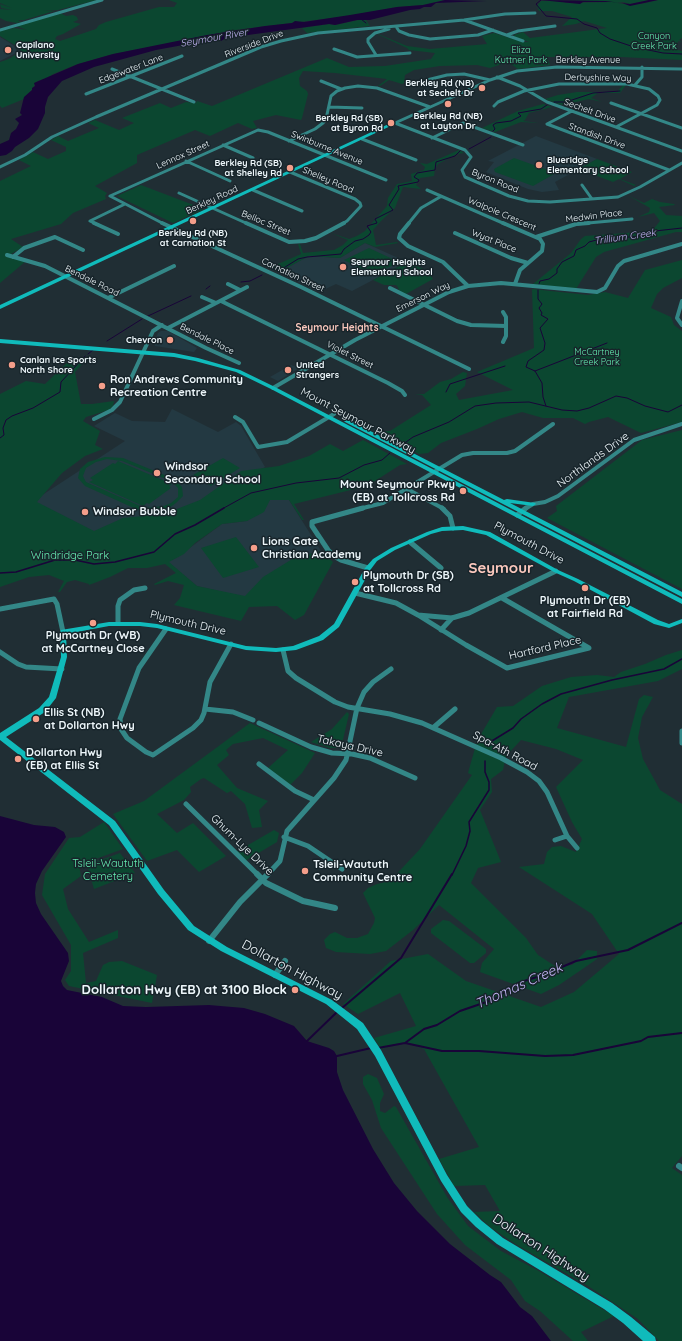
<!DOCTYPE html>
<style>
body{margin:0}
canvas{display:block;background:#202e34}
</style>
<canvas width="682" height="1341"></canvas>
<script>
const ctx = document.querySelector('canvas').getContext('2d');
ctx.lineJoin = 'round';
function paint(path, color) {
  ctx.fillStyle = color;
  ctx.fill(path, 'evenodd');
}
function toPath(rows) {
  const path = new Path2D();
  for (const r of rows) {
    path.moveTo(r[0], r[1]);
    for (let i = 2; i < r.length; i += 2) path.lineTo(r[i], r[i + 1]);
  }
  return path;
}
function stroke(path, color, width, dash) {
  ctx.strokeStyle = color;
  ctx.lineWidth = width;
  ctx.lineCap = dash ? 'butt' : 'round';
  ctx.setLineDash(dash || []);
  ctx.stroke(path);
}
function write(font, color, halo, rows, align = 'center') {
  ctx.font = font + ' Quicksand,sans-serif';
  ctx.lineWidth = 3;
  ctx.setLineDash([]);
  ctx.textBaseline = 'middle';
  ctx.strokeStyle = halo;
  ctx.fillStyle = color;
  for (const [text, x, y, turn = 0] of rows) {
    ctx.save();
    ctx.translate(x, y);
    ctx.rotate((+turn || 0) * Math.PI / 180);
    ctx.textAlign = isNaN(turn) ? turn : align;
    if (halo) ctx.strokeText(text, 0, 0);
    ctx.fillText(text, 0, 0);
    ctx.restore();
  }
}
paint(toPath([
 [0,37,13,45,18,52,0,61],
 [536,136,597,159,555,182,559,190,542,192,528,189,486,172,494,162,488,161],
 [365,243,407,262,352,291,336,284,319,292,278,272,309,256,340,258],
 [161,331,168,331,197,348,194,352,155,346,154,343,158,333],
 [291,365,299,368,278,381,270,377],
 [172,409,218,432,236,422,241,426,265,467,195,503,94,540,27,505,125,441,94,426,115,413,132,421,165,422],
 [270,500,289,500,321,551,294,558,245,597,197,586,168,562,183,553,222,524,247,521]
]), '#233942');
paint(toPath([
 [0,0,97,0,58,10,43,11,54,11,24,20,18,20,21,22,17,23,6,21,0,18,0,9,12,10,1,8,0,4,12,8,0,3],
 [169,0,445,0,423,5,397,7,348,16,235,30,113,54,78,64,53,74,46,79,40,80,36,82,32,90,24,99,2,108,0,106,0,62,9,59,21,51,18,47,0,36,0,31,14,28,27,30,16,26,60,13,66,16,73,15,77,17,78,20,73,22,81,24,63,34,57,36,55,39,60,41,96,29,99,25,106,22,159,7,174,7,177,3],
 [566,0,649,0,630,4,623,2,617,3,624,4,641,4,658,0,682,0,682,38,679,40,682,42,678,41,677,45,671,48,682,51,682,60,621,57,547,57,550,65,518,69,508,62,490,68,477,65,440,66,414,70,405,75,404,83,402,84,389,80,380,86,378,86,387,79,335,73,303,71,299,78,300,86,307,91,308,94,302,118,301,120,276,115,253,121,257,128,252,129,238,123,210,136,195,130,137,155,137,163,95,186,107,193,105,196,106,199,73,213,61,224,11,239,23,247,11,254,26,261,0,283,0,181,31,166,19,160,33,152,48,159,66,151,66,147,51,140,58,136,68,141,99,128,88,123,95,120,119,130,134,123,122,118,160,103,171,108,186,102,196,103,197,101,212,106,327,58,349,67,385,66,431,59,435,53,409,50,407,48,377,34,378,34,407,46,430,49,487,44,482,36,494,33,523,42,529,42,515,37,514,35,523,32,530,38,607,28,584,21,576,24,562,26,572,17,552,11,539,11,537,6,541,1,559,1,568,3,611,2],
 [359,20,366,20,370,26,307,33,302,28,329,24,335,25],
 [623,85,626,85,620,93,598,93,591,98,602,102,589,99,562,105,545,99,558,95,577,92,617,92],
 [543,104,552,107,529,113,525,120,523,121,539,123,521,122,495,132,482,128,518,111],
 [459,150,464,153,457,154,438,164,435,169,434,176,420,178,416,185,421,189,403,187,395,208,381,221,373,230,376,245,397,242,398,243,375,247,365,243,340,258,309,256,287,268,293,272,286,275,283,273,283,270,278,272,269,268,301,254,298,244,300,244,303,253,334,250,343,245,348,240,331,233,349,239,357,236,365,231,387,206,388,198,397,184,412,181,411,174,424,170,425,167,420,163,427,164],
 [514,158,517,159,556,173,533,186,495,172,494,169],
 [597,159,632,172,620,179,636,185,634,186,619,179,613,182,578,169],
 [141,185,204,209,173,223,117,196],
 [629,196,644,203,652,199,660,202,674,204,675,205,659,207,666,215,682,216,682,232,676,232,604,252,596,257,576,289,533,284,571,253,581,239,585,236,652,231,660,221,654,213,638,217,649,212,650,208],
 [369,248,399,262,374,275,344,260],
 [682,260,682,278,663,288,657,294,651,308,671,317,674,325,682,331,682,422,641,433,608,417,589,422,585,424,573,418,543,418,522,412,499,419,477,429,441,443,428,453,419,454,375,431,390,431,431,405,422,395,415,394,424,394,440,382,451,379,463,372,467,373,465,386,456,394,459,400,513,390,477,372,534,348,532,289,588,295,605,292,628,298,645,270],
 [407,262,426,270,433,279,406,294,399,291,398,287,396,285,384,285,373,280],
 [88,358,75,372,81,404,92,404,114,401,113,406,109,410,86,417,83,421,100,431,95,445,103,449,85,456,62,473,37,502,94,531,123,518,164,514,200,500,241,471,279,466,309,456,330,444,343,451,363,440,407,464,400,465,367,486,294,504,304,520,302,520,289,500,270,500,264,512,247,521,222,524,195,543,184,554,169,562,197,586,245,596,263,577,294,558,321,551,333,562,304,615,295,620,277,606,249,607,241,621,174,605,180,598,184,585,168,581,155,585,154,584,176,573,165,564,147,568,128,568,110,577,89,585,89,584,75,580,67,582,60,592,58,592,64,581,49,575,29,577,0,587,0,394,26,381,45,384,71,359],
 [682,430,682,589,547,518,557,511,556,506,642,440],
 [105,457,123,458,174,479,182,487,183,496,176,503,169,508,149,511,136,509,85,486,78,478,80,469,88,462],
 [107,459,122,461,171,481,178,488,178,497,171,503,164,506,145,508,86,482,83,476,86,468,96,462],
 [223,458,240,468,211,486,193,475],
 [118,461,172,484,169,486,171,488,149,504,147,503,143,506,89,482,93,480,90,478,113,463,115,464],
 [236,537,259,567,223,578,201,548],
 [682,650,682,669,658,681,569,697,557,728,626,747,639,699,644,695,653,697,642,717,638,738,643,759,660,790,682,804,682,1156,672,1168,682,1175,682,1341,659,1341,638,1319,588,1286,517,1245,490,1227,474,1212,500,1211,485,1185,454,1186,439,1159,479,1147,424,1049,405,1042,381,1049,374,1038,416,1026,400,993,358,1014,343,1004,391,961,428,954,466,981,541,1007,574,992,619,954,592,914,519,867,544,864,547,852,552,847,561,846,576,852,582,839,572,822,556,787,583,760,556,749,521,740,506,756,503,770,491,779,492,792,480,810,501,862,478,868,471,883,526,938,538,955,555,966,572,965,587,950,597,951,597,959,584,968,559,985,541,994,480,972,482,963,494,949,439,905,413,930,386,951,370,954,336,952,326,948,324,940,330,934,335,932,347,938,357,938,368,934,374,923,375,918,363,893,368,888,377,884,390,881,420,849,472,775,468,773,477,741,497,707,513,706,542,686,571,677,597,675,614,677,621,672,645,664,666,655],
 [347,712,349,714,341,748,330,748,311,742,332,729],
 [250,723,315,753,302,773,290,785,268,768,288,750,263,738,233,744,226,750,229,755,217,765,237,788,268,801,259,810,262,827,252,828,245,804,231,791,227,793,204,778,201,779,190,787,191,792,184,800,157,814,177,833,193,823,226,856,199,872,177,850,147,861,113,814,144,801],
 [104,822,123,849,79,865,81,876,63,889,68,909,89,942,118,930,118,938,83,953,86,983,96,981,103,965,109,962,122,961,157,975,152,1003,69,986,65,980,71,971,71,945,42,895,45,874,69,838,80,837],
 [274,830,279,833,277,842,245,861,236,852],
 [120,853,135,873,94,889,87,865],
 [443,920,449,921,486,949,486,953,474,963,470,963,431,933,431,929],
 [368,1074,377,1078,384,1094,380,1103,380,1111,385,1113,394,1106,396,1107,447,1197,468,1226,501,1251,537,1270,614,1316,581,1332,588,1341,573,1341,540,1311,525,1301,511,1280,465,1245,437,1214,381,1128,372,1100,363,1084,363,1077]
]), '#0b4730');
paint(toPath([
 [445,0,487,1,436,3,431,7,424,7,420,9,410,10,370,20,357,20,335,25,329,24,226,38,221,41,205,41,156,50,94,67,62,81,48,97,45,107,45,113,38,129,29,138,15,147,12,151,6,155,0,156,0,144,9,140,11,133,16,129,19,123,15,119,22,115,20,113,24,97,32,90,32,88,35,86,34,83,78,64,113,54,207,35,265,26,292,23,295,21,304,22,350,15,397,7,423,5],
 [540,0,605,1,630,4,649,0,658,0,630,6,622,3,612,2,583,2,580,4],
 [0,816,34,825,55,827,64,832,66,837,42,871,36,884,35,893,36,903,41,914,68,953,69,961,61,981,63,986,67,990,102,997,123,1006,146,1007,209,1005,244,1008,265,1014,294,1026,307,1041,329,1048,334,1051,337,1056,337,1072,343,1090,373,1149,394,1183,417,1211,450,1244,490,1275,501,1282,520,1307,532,1316,551,1341,0,1341]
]), '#190438');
stroke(toPath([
 [541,0,536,4,546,16,577,19,584,24,597,28,600,33,610,39,634,47,663,53,682,54],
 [361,19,366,23],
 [554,102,566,102,593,93,620,91],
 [493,131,495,129,493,125,496,123,511,121,521,116,518,113,541,109,547,105],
 [469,149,491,137],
 [273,269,282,269,298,259,307,257,341,254,344,249,355,241,363,239,369,235,371,232,367,226,377,223,375,219,393,210,389,205,399,189,398,186,418,182,419,180,414,177,417,173,435,170,436,162,455,156,460,151],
 [241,282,250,281,262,275],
 [539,284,540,281,549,279,557,273,557,269,562,262,574,256,576,250,585,246,589,242,608,237,615,238,642,236,655,231,682,228],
 [206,289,210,286],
 [538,290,538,299,542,304,539,308,542,313,541,315,548,319,540,328,545,343,544,350,528,361,526,367,535,371,542,383,543,397,546,406],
 [148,316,191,296],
 [107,341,142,319],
 [88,354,93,350],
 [535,371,607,343],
 [446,392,450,384,505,366],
 [0,438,4,435,3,428,6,420,12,416,33,408,60,392,61,382,85,356],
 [402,445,413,437,449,422,475,406,496,403,529,402,562,410,577,411,589,408,616,396,627,398,645,406,668,412,682,405],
 [222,509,251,493,296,483,339,478,364,465,382,460,390,453]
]), '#190438', 1);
stroke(toPath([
 [0,573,16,572,55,560,75,560,94,564,115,562,154,552,175,534,195,525,224,508],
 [487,744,513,728,521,719,542,704,561,694,612,680,664,669,682,659],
 [452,875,466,846,470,831,469,822,489,790,489,782,485,772,485,761]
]), '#190438', 1.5);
stroke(toPath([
 [342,1008,401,958,452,874],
 [307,1041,337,1012],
 [405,1043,424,1029,437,1025,460,1011,495,999,518,983,543,975,576,961,628,950,682,923],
 [378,1048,405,1043,442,1051,479,1051,545,1056,573,1055,641,1041,648,1037,682,1033],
 [337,1056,371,1048]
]), '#190438', 2);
stroke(toPath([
 [464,20,523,41],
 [397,28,399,31,409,35,430,39,478,35,493,30],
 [0,30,102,0],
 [507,35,518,31,555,26],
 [334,49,357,57,410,53],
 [376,55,368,42,368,39,375,33,389,29],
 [112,69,194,102],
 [497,77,520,86,547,102,682,151],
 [427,80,447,75,464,74,490,80],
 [321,81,341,89],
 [635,85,642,77,642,67],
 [86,94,182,56],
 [611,103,682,128],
 [494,106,498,102,524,91,559,84,627,84,649,89,658,96,660,100,657,105,616,127],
 [329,107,362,108],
 [572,111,547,124,669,170],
 [395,123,465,150,471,157,462,170,465,177,509,196,528,201,550,202,618,197,640,187,682,163],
 [395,123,490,80,517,71,557,67,682,69],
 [432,138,463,123,523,145],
 [362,139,416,160],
 [289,141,315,129,323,123,326,119,331,96,337,91,345,88,358,86,377,88,430,107],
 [223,145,253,158],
 [186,161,230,181],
 [0,167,25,155,52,137,96,117,261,47,281,41,318,33,464,20,505,14,535,13],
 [290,172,355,199,360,203,361,206,347,221,342,224],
 [582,185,592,199],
 [253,190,302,211],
 [427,190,505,224],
 [179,193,248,224],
 [96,224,90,221,125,204],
 [164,224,110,196,258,130,268,132,386,180],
 [408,224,421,208,440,197],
 [577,224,632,219]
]), '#338787', 3);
stroke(toPath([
 [94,223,118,234],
 [162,223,301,287,469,369],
 [246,223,289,242,305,241,316,238,344,223],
 [409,223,400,234,399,238,408,246,443,262,468,286],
 [503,223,540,239,543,244,542,251,520,270,515,284],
 [455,233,511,258,528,263],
 [536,237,576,224,589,223],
 [7,255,45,266,206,348,239,363],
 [13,257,24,248,55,237,83,250],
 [228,284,240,290],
 [390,288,457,321,471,325,506,326],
 [202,297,216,303],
 [108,298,174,266],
 [221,301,388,383,402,391,405,395],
 [682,301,677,318,682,325],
 [503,312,506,317,506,336,503,342],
 [168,328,247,287],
 [273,388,355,340,449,292,468,286,501,283,597,292,605,288,618,266,624,261,682,244],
 [235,417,243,422,258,447,287,442,334,414],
 [94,419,112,410,120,402,153,331,162,325],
 [407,489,444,509],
 [359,509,383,503,462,455,473,453,507,453,515,451,553,424],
 [525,509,533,504,545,502,558,496,634,440,682,424]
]), '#338787', 4);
stroke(toPath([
 [363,508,312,522,312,526,328,550,334,556,341,560,368,568],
 [442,508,450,516,453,528],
 [517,515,526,508],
 [410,542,441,568],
 [355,593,396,603,418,615,452,618,469,613,556,571],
 [0,609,54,599,57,604,63,632],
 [418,615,466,645,507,668,589,648,502,598],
 [118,623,118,606,120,600,134,590,145,588],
 [166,629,139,668,120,719,121,729,127,738,146,752,153,755,193,728,201,720,204,713,210,682,231,644],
 [441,630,452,618],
 [283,650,288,671,296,678,335,702,348,707,390,714,422,723,501,758,527,772,539,781,547,792,567,836,577,848],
 [0,652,18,664,26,667,62,669],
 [205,709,233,712,253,720],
 [259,723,311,747,332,753,352,754,370,758,415,778],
 [434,727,455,709],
 [682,731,682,743],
 [259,764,295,791,314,800],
 [186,804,258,875],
 [284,837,308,846,342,869],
 [555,840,567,836],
 [267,875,280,861,287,831,334,778,346,760,357,708,364,692,373,682,391,669]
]), '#338787', 5);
stroke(toPath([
 [257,874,266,883,303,901,335,908],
 [209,941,240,902,268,874],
 [275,975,285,961],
 [679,1166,682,1168]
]), '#338787', 6);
paint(toPath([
 [393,122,397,123,0,309,0,305,393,122],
 [0,339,174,353,198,358,240,370,275,387,682,599,682,604,271,389,236,372,195,361,174,357,0,343,0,339],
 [347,419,504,500,507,499,535,503,536,504,533,506,510,503,682,592,682,597,345,422,344,421,347,419],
 [463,526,490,532,558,570,578,579,658,620,669,624,682,619,682,623,669,628,654,624,574,581,554,572,486,535,463,530,442,531,431,534,395,550,377,561,371,569,339,627,323,640,296,650,276,652,246,650,157,628,140,626,109,626,66,634,67,657,56,698,45,712,6,737,115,821,164,890,194,926,227,947,332,1000,363,1023,381,1050,447,1175,467,1206,482,1221,503,1238,612,1303,631,1317,655,1337,656,1341,643,1341,623,1323,604,1309,497,1244,476,1227,461,1212,441,1181,375,1056,357,1029,326,1004,221,951,188,930,158,894,109,825,0,740,0,733,39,708,49,697,61,657,60,632,61,630,109,622,140,622,157,624,246,646,276,648,293,646,319,636,334,624,365,568,373,559,391,548,427,532,442,527,463,526]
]), '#10bbbb');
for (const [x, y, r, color] of [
 [8,50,4,"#f49e8a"],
 [482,88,4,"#f49e8a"],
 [448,104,4,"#f49e8a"],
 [391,123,4,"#f49e8a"],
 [539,165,4,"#f49e8a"],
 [290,168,4,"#f49e8a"],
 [193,221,4,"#f49e8a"],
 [343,267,4,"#f49e8a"],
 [170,340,4,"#f49e8a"],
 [12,365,4,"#f49e8a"],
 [288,370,4,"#f49e8a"],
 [102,386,4,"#f49e8a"],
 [157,473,4,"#f49e8a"],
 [463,491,4,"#f49e8a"],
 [85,512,4,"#f49e8a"],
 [254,548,4,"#f49e8a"],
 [355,582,4,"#f49e8a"],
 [585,588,4,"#f49e8a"],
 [93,623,4,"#f49e8a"],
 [36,719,4,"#f49e8a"],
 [18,759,4,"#f49e8a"],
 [305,871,4,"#f49e8a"],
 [295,990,4,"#f49e8a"]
]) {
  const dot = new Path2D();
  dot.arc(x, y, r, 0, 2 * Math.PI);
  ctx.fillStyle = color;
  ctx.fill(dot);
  stroke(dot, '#17242a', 1.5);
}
write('9px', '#65edb1', '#17242a', [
 ["Canyon",654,36],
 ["Creek Park",654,46],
 ["Eliza",521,50],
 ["Kuttner Park",521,60],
 ["McCartney",597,352],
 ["Creek Park",597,362]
]);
write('9px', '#edf6fa', '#17242a', [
 ["Riverside Drive",254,44,-21],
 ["Berkley Avenue",588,60],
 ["Edgewater Lane",131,69,-21],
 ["Derbyshire Way",598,78,1],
 ["Sechelt Drive",590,111,20],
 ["Standish Drive",597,136,20],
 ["Swinburne Avenue",327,148,22],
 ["Lennox Street",183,155,-24],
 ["Shelley Road",328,180,23],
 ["Byron Road",495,181,22],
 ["Berkley Road",212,200,-25],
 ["Walpole Crescent",502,214,23],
 ["Medwin Place",594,216,-7],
 ["Belloc Street",266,223,22],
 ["Wyat Place",494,241,22],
 ["Carnation Street",293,275,25],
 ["Bendale Road",92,281,26],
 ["Emerson Way",423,297,-26],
 ["Bendale Place",207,339,26],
 ["Violet Street",350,355,26]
]);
write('bold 9px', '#edf6fa', '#17242a', [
 ["Capilano",16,45],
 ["University",16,55],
 ["Berkley Rd (NB)",474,83,"right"],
 ["at Sechelt Dr",474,93,"right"],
 ["Berkley Rd (NB)",448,116,"center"],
 ["at Layton Dr",448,126,"center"],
 ["Berkley Rd (SB)",383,118,"right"],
 ["at Byron Rd",383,128,"right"],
 ["Blueridge",547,160],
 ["Elementary School",547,170],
 ["Berkley Rd (SB)",282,163,"right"],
 ["at Shelley Rd",282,173,"right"],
 ["Berkley Rd (NB)",193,233,"center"],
 ["at Carnation St",193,243,"center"],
 ["Seymour Heights",351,262],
 ["Elementary School",351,272],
 ["Chevron",162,340,"right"],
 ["Canlan Ice Sports",20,360],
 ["North Shore",20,370],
 ["United",296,365],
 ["Strangers",296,375]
], 'left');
write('italic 10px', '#c1b3f2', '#17242a', [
 ["Seymour River",214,38,-10],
 ["Trillium Creek",625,237,-8]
]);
write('bold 10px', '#fbc8bd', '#17242a', [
 ["Seymour Heights",337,328]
]);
write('bold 11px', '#edf6fa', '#17242a', [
 ["Ron Andrews Community",110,380],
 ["Recreation Centre",110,393],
 ["Windsor",165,467],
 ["Secondary School",165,480],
 ["Mount Seymour Pkwy",455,485,"right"],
 ["(EB) at Tollcross Rd",455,498,"right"],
 ["Windsor Bubble",93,512],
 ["Lions Gate",262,542],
 ["Christian Academy",262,555],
 ["Plymouth Dr (SB)",363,576],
 ["at Tollcross Rd",363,589],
 ["Plymouth Dr (EB)",585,601,"center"],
 ["at Fairfield Rd",585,614,"center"],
 ["Plymouth Dr (WB)",93,636,"center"],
 ["at McCartney Close",93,649,"center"],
 ["Ellis St (NB)",44,713],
 ["at Dollarton Hwy",44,726],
 ["Dollarton Hwy",26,753],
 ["(EB) at Ellis St",26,766],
 ["Tsleil-Waututh",313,865],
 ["Community Centre",313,878]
], 'left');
write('11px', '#edf6fa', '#17242a', [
 ["Mount Seymour Parkway",358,421,28],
 ["Northlands Drive",593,460,-36],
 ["Plymouth Drive",529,543,28],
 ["Plymouth Drive",188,623,13],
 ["Hartford Place",545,648,-13],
 ["Takaya Drive",350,746,13],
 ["Spa-Ath Road",505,751,28],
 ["Ghum-Lye Drive",242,845,44]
]);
write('11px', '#65edb1', '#17242a', [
 ["Windridge Park",70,556],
 ["Tsleil-Waututh",108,864],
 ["Cemetery",108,877]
]);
write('13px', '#edf6fa', '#17242a', [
 ["Dollarton Highway",292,970,28],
 ["Dollarton Highway",541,1248,33]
]);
write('bold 13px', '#edf6fa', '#17242a', [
 ["Dollarton Hwy (EB) at 3100 Block",287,990]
], 'right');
write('italic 14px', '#c1b3f2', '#17242a', [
 ["Thomas Creek",519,986,-24]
]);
write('bold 15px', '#fbc8bd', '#17242a', [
 ["Seymour",501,568]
]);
</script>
